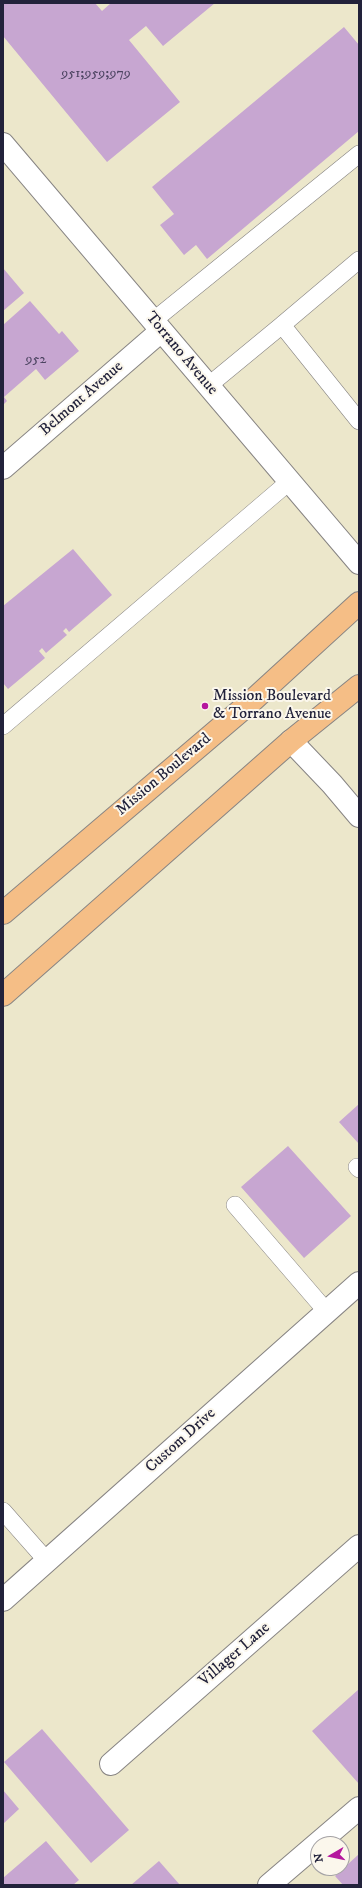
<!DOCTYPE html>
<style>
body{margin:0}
#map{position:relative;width:362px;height:1888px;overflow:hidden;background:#ece7cb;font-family:"IM FELL DW Pica",serif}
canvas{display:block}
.frame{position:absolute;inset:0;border:4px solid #22223b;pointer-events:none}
.north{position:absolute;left:310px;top:1836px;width:40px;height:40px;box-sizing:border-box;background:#fbf7ec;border:1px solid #a4a2a5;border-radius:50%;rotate:261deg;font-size:11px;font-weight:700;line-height:16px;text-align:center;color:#22223b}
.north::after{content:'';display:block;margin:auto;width:14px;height:18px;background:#b5179e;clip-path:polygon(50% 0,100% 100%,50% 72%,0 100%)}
</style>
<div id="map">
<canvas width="362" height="1888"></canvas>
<div class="frame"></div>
<div class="north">N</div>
</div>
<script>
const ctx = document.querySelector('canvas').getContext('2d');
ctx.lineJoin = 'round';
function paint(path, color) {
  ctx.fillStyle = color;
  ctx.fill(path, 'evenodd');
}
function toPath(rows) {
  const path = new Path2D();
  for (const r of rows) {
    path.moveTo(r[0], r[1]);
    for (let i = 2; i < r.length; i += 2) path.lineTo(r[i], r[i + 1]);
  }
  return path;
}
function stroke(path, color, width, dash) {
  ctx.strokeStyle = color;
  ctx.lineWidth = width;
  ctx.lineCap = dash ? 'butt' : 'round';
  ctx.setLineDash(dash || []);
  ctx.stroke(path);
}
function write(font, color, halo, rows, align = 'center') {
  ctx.font = font + ' "IM FELL DW Pica",serif';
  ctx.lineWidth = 4;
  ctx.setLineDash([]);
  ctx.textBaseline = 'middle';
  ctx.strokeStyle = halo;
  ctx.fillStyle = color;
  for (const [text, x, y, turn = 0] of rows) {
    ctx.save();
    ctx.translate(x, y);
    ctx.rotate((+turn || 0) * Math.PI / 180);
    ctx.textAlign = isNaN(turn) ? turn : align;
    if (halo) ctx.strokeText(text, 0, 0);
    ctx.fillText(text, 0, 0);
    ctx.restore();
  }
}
paint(toPath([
 [3,3,95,3,102,11,111,3,215,3,163,46,146,26,129,40,180,102,107,162,3,36],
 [344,27,359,45,359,131,207,259,196,245,184,255,160,225,174,214,152,187],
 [3,268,24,293,3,311],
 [30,301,59,334,62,331,79,351,45,380,36,369,4,397,7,401,3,405,3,325],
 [73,549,112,595,69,632,66,628,63,631,67,635,46,653,42,648,39,651,45,658,8,689,3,683,3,606],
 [359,1104,359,1144,339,1122],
 [288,1146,351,1216,304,1258,241,1187],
 [359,1689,359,1784,312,1731],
 [42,1729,129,1830,91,1863,4,1762],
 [3,1790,19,1809,3,1824],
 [46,1841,79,1880,73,1885,3,1885,3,1878],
 [359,1854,359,1885,343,1885,335,1876],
 [159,1861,180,1885,131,1885]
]), '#c7a6d1');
const lane = toPath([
 [153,321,359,154],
 [282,325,359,260],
 [208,386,282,325,359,421],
 [3,726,290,481],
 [357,1167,359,1169],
 [235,1205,327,1312],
 [3,1511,47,1561]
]);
const street = toPath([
 [3,144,359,563],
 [3,468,161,331],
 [291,741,332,784,359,816],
 [3,1600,359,1283],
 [111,1764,359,1546],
 [269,1885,359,1808]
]);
const primary = toPath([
 [3,913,252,701,359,603],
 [3,995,291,741,359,686]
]);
stroke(lane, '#878483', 18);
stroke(street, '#878483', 24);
stroke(primary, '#878483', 24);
stroke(lane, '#fff', 17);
stroke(street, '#fff', 22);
stroke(primary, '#f5be86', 22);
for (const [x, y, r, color] of [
 [205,706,4,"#b5179e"]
]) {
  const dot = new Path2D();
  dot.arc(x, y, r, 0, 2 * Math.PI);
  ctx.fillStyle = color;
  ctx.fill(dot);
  stroke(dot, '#fbf7ec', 1.5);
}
write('14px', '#4b4360', null, [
 ["951;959;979",96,74],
 ["952",36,360]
]);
write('16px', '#22223b', '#fbf7ec', [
 ["Torrano Avenue",181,354,50],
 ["Belmont Avenue",82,399,-41],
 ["Mission Boulevard",164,775,-40],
 ["Custom Drive",181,1441,-42],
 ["Villager Lane",235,1655,-41]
]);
write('16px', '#22223b', '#fbf7ec', [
 ["Mission Boulevard",213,697],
 ["& Torrano Avenue",213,715]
], 'left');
</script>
